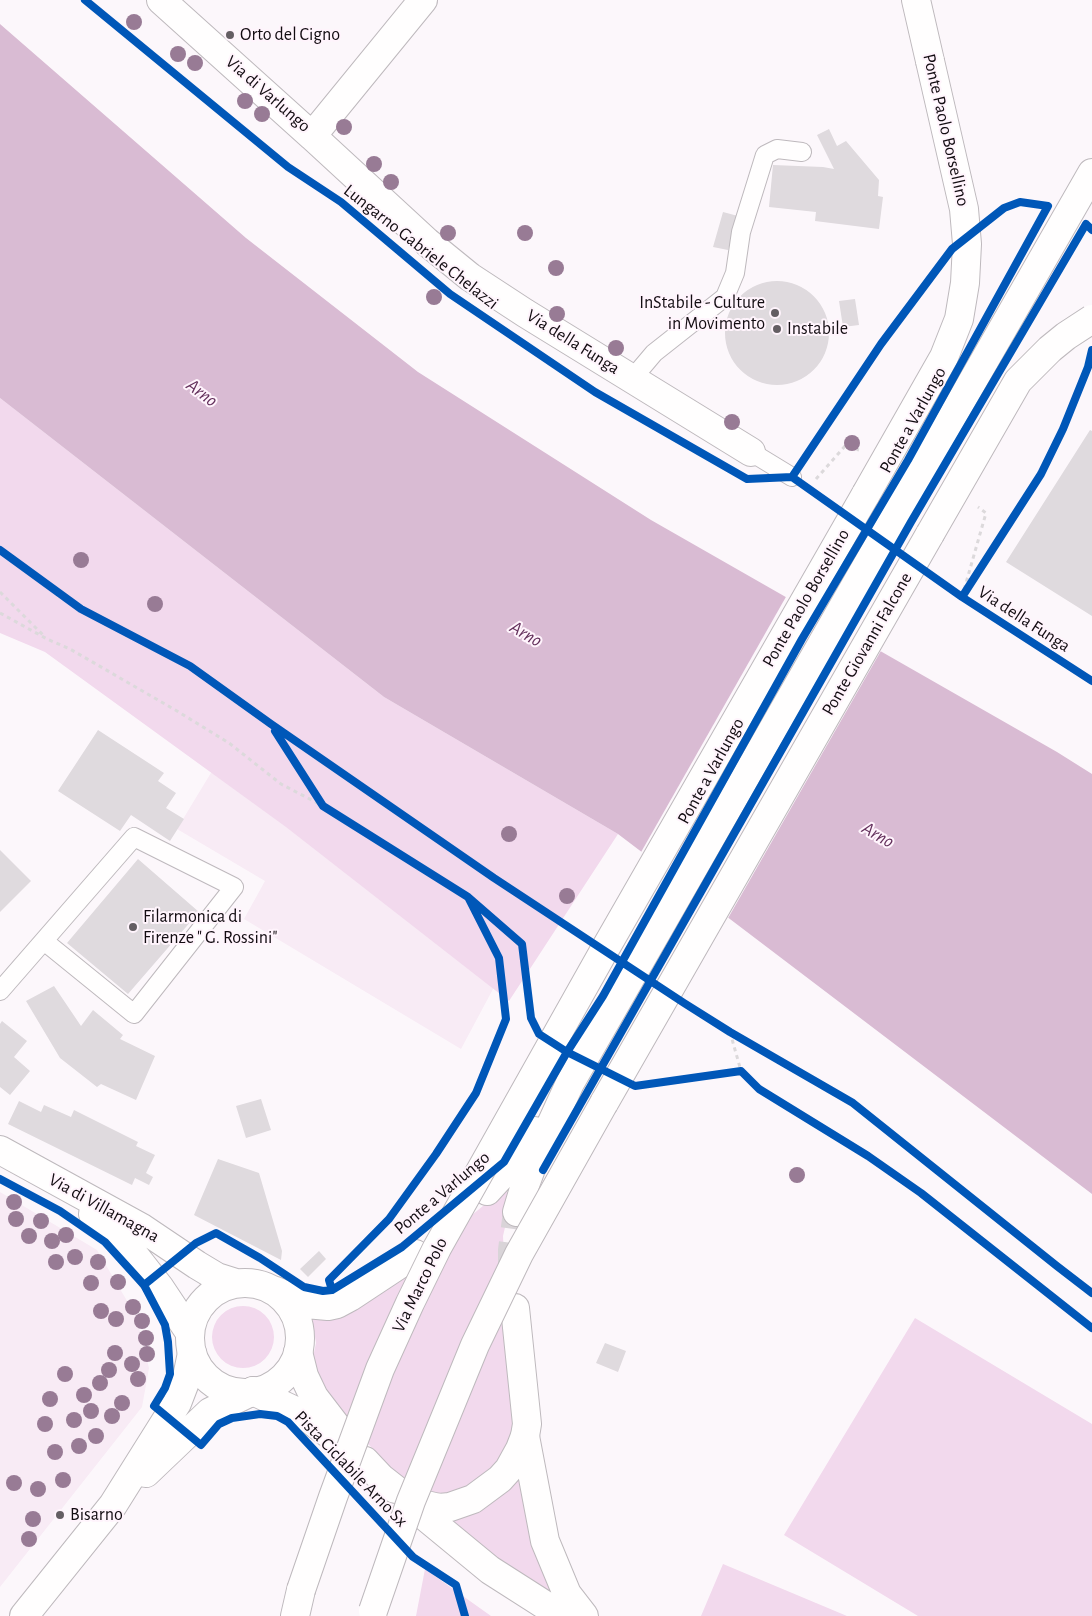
<!DOCTYPE html>
<style>
body{margin:0}
canvas{display:block;background:#fcf7fb}
</style>
<canvas width="1092" height="1616"></canvas>
<script>
const ctx = document.querySelector('canvas').getContext('2d');
ctx.lineJoin = 'round';
function paint(path, color) {
  ctx.fillStyle = color;
  ctx.fill(path, 'evenodd');
}
function toPath(rows) {
  const path = new Path2D();
  for (const r of rows) {
    if (r.length === 3) {
      path.moveTo(r[0] + r[2], r[1]);
      path.arc(r[0], r[1], r[2], 0, 2 * Math.PI);
      continue;
    }
    path.moveTo(r[0], r[1]);
    for (let i = 2; i < r.length; i += 2) path.lineTo(r[i], r[i + 1]);
  }
  return path;
}
function stroke(path, color, width, dash) {
  ctx.strokeStyle = color;
  ctx.lineWidth = width;
  ctx.lineCap = dash ? 'butt' : 'round';
  ctx.setLineDash(dash || []);
  ctx.stroke(path);
}
function write(font, color, halo, rows, align = 'center') {
  ctx.font = font + ' "Alegreya Sans",sans-serif';
  ctx.lineWidth = 4;
  ctx.setLineDash([]);
  ctx.textBaseline = 'middle';
  ctx.strokeStyle = halo;
  ctx.fillStyle = color;
  for (const [text, x, y, turn = 0] of rows) {
    ctx.save();
    ctx.translate(x, y);
    ctx.rotate((+turn || 0) * Math.PI / 180);
    ctx.textAlign = isNaN(turn) ? turn : align;
    if (halo) ctx.strokeText(text, 0, 0);
    ctx.fillText(text, 0, 0);
    ctx.restore();
  }
}
paint(toPath([
 [229,743,501,974,461,1049,244,919,265,881,177,829],
 [0,1192,97,1250,136,1316,149,1368,142,1407,0,1587]
]), '#f8ebf5');
paint(toPath([
 [0,398,384,697,618,834,509,1001,286,827,45,652,0,633],
 [505,1191,511,1195,510,1206,503,1236,510,1366,516,1410,512,1437,503,1458,482,1483,441,1500,423,1494,392,1469,327,1401,310,1372,316,1343,312,1318,330,1320,359,1307,494,1197],
 [243,1337,31],
 [915,1318,1092,1424,1092,1616,918,1616,784,1535],
 [524,1464,558,1597,509,1571,438,1520],
 [723,1564,847,1616,701,1616],
 [425,1569,491,1616,416,1616]
]), '#f2d9ed');
paint(toPath([
 [0,24,246,238,418,372,651,520,1057,752,1092,774,1092,1194,618,834,384,697,0,398]
]), '#d9bbd3');
paint(toPath([
 [787,595,882,649,727,920,640,854]
]), '#fcf7fb');
paint(toPath([
 [829,129,837,146,846,141,879,180,878,196,883,197,879,229,815,221,816,212,769,207,773,165,823,167,834,169,817,135],
 [723,212,738,216,728,250,713,247],
 [777,333,52],
 [855,299,859,325,843,327,839,301],
 [1090,430,1092,431,1092,616,1006,562],
 [98,730,164,773,158,781,176,793,166,808,184,819,170,841,131,815,120,831,58,791],
 [0,850,31,881,0,912],
 [138,859,199,912,128,994,67,943],
 [54,986,81,1026,93,1010,123,1035,120,1039,155,1056,136,1100,101,1084,97,1087,60,1058,26,1001],
 [2,1021,27,1041,14,1057,30,1071,10,1095,0,1087,0,1024],
 [261,1099,271,1130,246,1138,236,1106],
 [19,1101,41,1112,44,1105,71,1117,74,1110,138,1142,136,1146,155,1155,146,1173,153,1177,149,1185,135,1178,132,1185,8,1124],
 [218,1159,259,1173,282,1251,281,1260,194,1215],
 [319,1251,326,1259,308,1277,300,1269],
 [605,1343,626,1351,618,1372,596,1363]
]), '#dfdade');
stroke(toPath([
 [512,1271,512,1250,517,1212]
]), '#d9d4d8', 28, [28, 14]);
const lane = toPath([
 [632,379,654,353,725,297,735,273,741,232,765,155,777,149,802,152],
 [751,452,792,477],
 [0,991,134,837,234,887,134,1014,44,941]
]);
const street = toPath([
 [161,0,312,136,423,0],
 [312,136,427,242,470,277,525,313,751,452],
 [298,1352,304,1376,314,1397,337,1427],
 [525,1436,545,1541,567,1594,584,1616],
 [146,1473,210,1412,253,1391],
 [422,1514,490,1570,562,1616],
 [24,1616,113,1505,177,1403,187,1377,192,1353]
]);
const secondary = toPath([
 [0,1150,142,1228,197,1265,217,1277,236,1283],
 [487,1191,510,1166,535,1131],
 [517,1212,525,1185,532,1166,570,1083,1092,173],
 [93,1214,113,1228,160,1288,190,1333],
 [245,1338,55],
 [276,1291,306,1304,328,1306,337,1304,350,1297,415,1254],
 [253,1391,304,1415,332,1436],
 [365,1461,381,1478,395,1489],
 [426,1505,439,1508,450,1507,473,1499,500,1479,509,1469,520,1449,525,1436,527,1424,515,1308]
]);
const highway = toPath([
 [916,0,930,61],
 [605,949,866,494],
 [604,1103,930,534],
 [295,1616,301,1590]
]);
stroke(lane, '#beb9bd', 20);
stroke(street, '#beb9bd', 30);
stroke(secondary, '#beb9bd', 30);
stroke(highway, '#beb9bd', 30);
stroke(toPath([
 [816,479,845,446,859,450],
 [0,592,44,636],
 [962,597,986,513,978,507],
 [0,613,47,639,70,649,177,711,229,743,281,784,323,806],
 [730,1032,741,1071]
]), '#dcd9db', 3, [4, 4]);
stroke(lane, '#fffefe', 18);
stroke(street, '#fffefe', 28);
stroke(secondary, '#fffefe', 28);
stroke(highway, '#fffefe', 28);
const highwayBridge = toPath([
 [866,494,944,357,959,319,965,283,967,244,964,209,930,61],
 [930,534,1018,381,1050,349,1066,336,1092,319],
 [301,1590,333,1497,380,1369,410,1303,437,1248,605,949],
 [373,1611,411,1501,475,1345,519,1254,604,1103]
]);
stroke(highwayBridge, '#beb9bd', 30, []);
stroke(highwayBridge, '#fffefe', 28);
stroke(toPath([
 [85,0,288,167,341,202,450,294,595,392,747,479,792,477],
 [792,477,962,597,1092,681],
 [0,550,81,609,190,666,271,724,494,878,684,1003,730,1032,853,1103,1057,1266,1092,1293],
 [962,597,1041,474,1063,429,1088,367,1092,350],
 [275,731,323,806,468,897,499,958,506,1019,476,1093,436,1154,389,1219,329,1280,332,1290],
 [468,897,522,944,531,1018,539,1034,567,1052,635,1086,741,1071,759,1089,868,1156,921,1193,1092,1328],
 [543,1170,911,522,1086,224,1092,230],
 [0,1179,60,1211,105,1242,144,1285,165,1325,168,1342,170,1374,165,1388,154,1406,201,1445,219,1424,232,1418,260,1414,277,1416,288,1422,413,1557,456,1585,465,1616],
 [144,1285,196,1243,216,1233,260,1258,304,1287,323,1291,332,1290,402,1247,504,1162,567,1052,603,996,802,639,908,460,1048,206,1020,202,1004,208,952,249,881,344,792,477]
]), '#0057b8', 8);
ctx.fillStyle = '#987b95';
for (const [x, y] of [
 [134,22],
 [178,54],
 [195,63],
 [245,101],
 [262,114],
 [344,127],
 [374,164],
 [391,182],
 [448,233],
 [525,233],
 [556,268],
 [434,297],
 [557,314],
 [616,348],
 [732,422],
 [852,443],
 [81,560],
 [155,604],
 [509,834],
 [567,896],
 [797,1175],
 [14,1202],
 [16,1219],
 [41,1221],
 [66,1235],
 [29,1236],
 [52,1241],
 [75,1257],
 [56,1262],
 [98,1262],
 [118,1282],
 [91,1283],
 [133,1307],
 [101,1311],
 [116,1319],
 [142,1321],
 [146,1338],
 [115,1353],
 [147,1354],
 [132,1364],
 [109,1370],
 [65,1374],
 [138,1379],
 [100,1383],
 [84,1395],
 [50,1399],
 [122,1403],
 [91,1411],
 [112,1416],
 [74,1420],
 [45,1424],
 [96,1436],
 [79,1446],
 [55,1452],
 [63,1480],
 [14,1483],
 [38,1489],
 [33,1519],
 [29,1539]
]) {
  ctx.beginPath();
  ctx.arc(x, y, 8, 0, 2 * Math.PI);
  ctx.fill();
}
for (const [x, y, r, color] of [
 [230,35,5,"#645e63"],
 [775,313,5,"#645e63"],
 [777,329,5,"#645e63"],
 [133,927,5,"#645e63"],
 [60,1515,5,"#645e63"]
]) {
  const dot = new Path2D();
  dot.arc(x, y, r, 0, 2 * Math.PI);
  ctx.fillStyle = color;
  ctx.fill(dot);
  stroke(dot, '#fff4fc', 2);
}
write('18px', '#120c11', '#fff4fc', [
 ["Orto del Cigno",240,35],
 ["InStabile - Culture",765,303,"right"],
 ["in Movimento",765,324,"right"],
 ["Instabile",787,329],
 ["Filarmonica di",143,917],
 ["Firenze \" G. Rossini\"",143,938],
 ["Bisarno",70,1515]
], 'left');
write('18px', '#120c11', '#fff4fc', [
 ["Via di Varlungo",268,94,41],
 ["Ponte Paolo Borsellino",946,130,77],
 ["Lungarno Gabriele Chelazzi",421,247,38],
 ["Via della Funga",573,342,32],
 ["Ponte a Varlungo",913,420,-61],
 ["Ponte Paolo Borsellino",806,598,-60],
 ["Via della Funga",1024,619,33],
 ["Ponte Giovanni Falcone",867,644,-60],
 ["Ponte a Varlungo",711,771,-61],
 ["Ponte a Varlungo",442,1193,-40],
 ["Via di Villamagna",104,1208,29],
 ["Via Marco Polo",420,1285,-64],
 ["Pista Ciclabile Arno Sx",351,1469,46]
]);
write('italic 19px', '#64305c', '#fff4fc', [
 ["Arno",202,393,37],
 ["Arno",526,634,30],
 ["Arno",878,835,30]
]);
</script>
